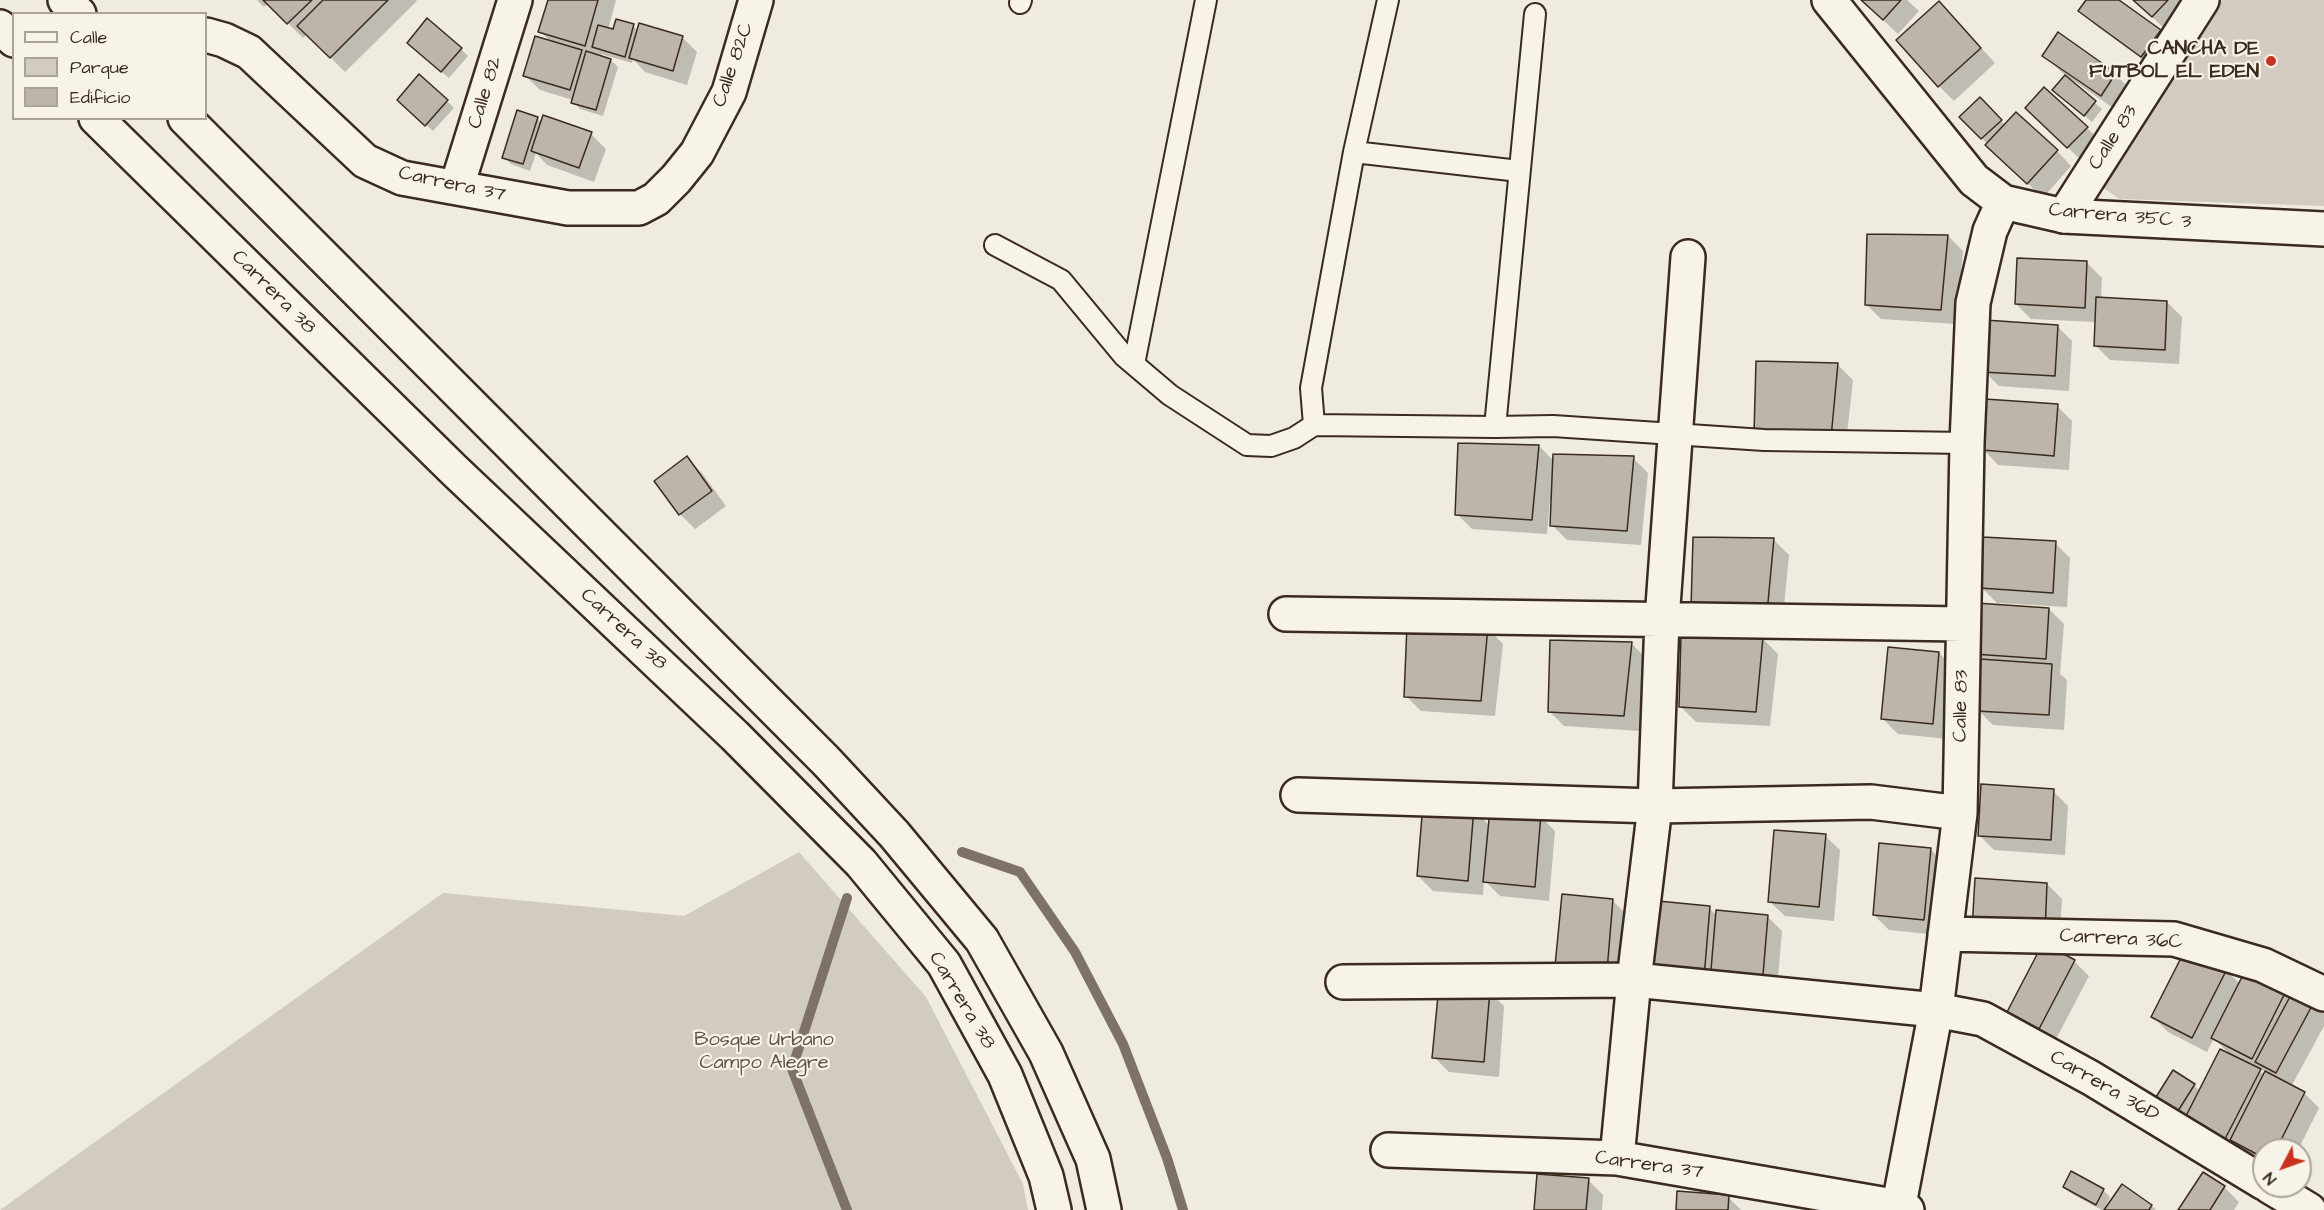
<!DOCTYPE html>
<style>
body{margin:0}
#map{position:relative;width:2324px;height:1210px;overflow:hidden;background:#efebe0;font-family:"Architects Daughter",sans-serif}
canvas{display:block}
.legend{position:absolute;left:12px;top:12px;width:195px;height:108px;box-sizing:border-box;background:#f7f3e8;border:2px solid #aca397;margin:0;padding:8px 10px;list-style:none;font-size:18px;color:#3b2a1e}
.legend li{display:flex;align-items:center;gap:12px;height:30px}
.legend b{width:30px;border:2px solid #aca397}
.north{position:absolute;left:2252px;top:1138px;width:60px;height:60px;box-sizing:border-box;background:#f7f3e8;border:2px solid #aca397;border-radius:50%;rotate:229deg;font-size:16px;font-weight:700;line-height:24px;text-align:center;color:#3b2a1e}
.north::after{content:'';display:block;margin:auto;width:21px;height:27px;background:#c8321e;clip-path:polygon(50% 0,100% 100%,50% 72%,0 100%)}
</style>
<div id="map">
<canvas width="2324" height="1210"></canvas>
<ul class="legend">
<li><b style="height:8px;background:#f7f3e8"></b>Calle</li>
<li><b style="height:16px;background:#d1cbc0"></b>Parque</li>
<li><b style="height:16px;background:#bdb5aa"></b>Edificio</li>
</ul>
<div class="north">N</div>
</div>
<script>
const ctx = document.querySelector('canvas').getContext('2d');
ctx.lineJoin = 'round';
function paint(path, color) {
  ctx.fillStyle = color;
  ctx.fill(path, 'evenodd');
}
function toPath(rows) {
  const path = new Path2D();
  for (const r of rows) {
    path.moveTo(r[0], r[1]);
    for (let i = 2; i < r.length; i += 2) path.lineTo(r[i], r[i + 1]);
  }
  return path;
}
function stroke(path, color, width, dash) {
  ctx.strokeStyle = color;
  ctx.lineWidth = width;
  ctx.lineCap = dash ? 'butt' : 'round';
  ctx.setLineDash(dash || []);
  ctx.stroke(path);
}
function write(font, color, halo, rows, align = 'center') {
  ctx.font = font + ' "Architects Daughter",sans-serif';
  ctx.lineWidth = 4.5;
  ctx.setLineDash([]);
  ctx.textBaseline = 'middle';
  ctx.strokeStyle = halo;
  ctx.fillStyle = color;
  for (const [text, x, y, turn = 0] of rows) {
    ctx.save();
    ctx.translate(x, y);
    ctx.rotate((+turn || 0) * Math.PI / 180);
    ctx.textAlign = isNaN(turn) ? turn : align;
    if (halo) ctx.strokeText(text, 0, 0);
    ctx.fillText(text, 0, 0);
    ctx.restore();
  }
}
paint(toPath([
 [2222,0,2324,0,2324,206,2120,199,2102,187],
 [799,852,926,997,1023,1184,1028,1210,0,1210,443,893,684,916]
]), '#d1cbc0');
paint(toPath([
 [257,0,416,0,417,1,345,72,307,34,303,38,268,3,264,7],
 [549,0,616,0,608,30,614,31,633,26,638,31,682,37,697,52,687,85,645,72,633,59,632,63,601,54,600,57,611,60,618,67,603,116,580,109,573,100,540,90,525,75,551,42,540,31],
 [1862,0,1907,0,1919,11,1898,34],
 [2088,0,2116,0,2160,31,2175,46,2157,70,2095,25,2080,11],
 [2134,0,2192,0,2167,31],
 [1954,18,1995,63,1954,101,1939,86],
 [461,49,468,56,449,78,416,50],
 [2044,56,2115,74,2130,89,2116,110,2071,79,2069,81,2102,109,2092,122,2054,90,2066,76],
 [1979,99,2005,125,2057,151,2071,166,2043,198,2002,159,1961,117],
 [447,101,454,108,433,131,406,107],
 [537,118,542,123,591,134,606,149,594,182,547,165,536,153,530,171,511,164,504,157],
 [2042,123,2087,128,2101,142,2083,162],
 [1948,236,1963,251,1956,324,1881,319,1866,304],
 [2087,263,2102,278,2101,299,2167,302,2182,317,2179,364,2110,360,2095,345,2096,322,2031,319,2016,304],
 [2057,326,2072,341,2069,391,1999,386,1984,371],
 [1838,365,1853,380,1845,452,1771,448],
 [2057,406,2072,421,2069,470,1998,465,1984,450],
 [1539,446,1554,461,1633,458,1648,473,1641,545,1567,540,1552,525,1552,500,1550,500,1547,534,1472,529,1457,514],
 [687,458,702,473,726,506,695,529,680,514],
 [1694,538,1774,540,1789,555,1782,627],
 [2055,543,2070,558,2067,607,1999,603,1999,605,1982,588],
 [2049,609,2064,624,2060,674,2067,680,2064,730,1993,725,1978,710,1981,660,1975,654],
 [1488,629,1503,644,1495,716,1421,711,1406,696],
 [1683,637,1763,639,1778,654,1770,726,1696,722,1681,707],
 [1631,643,1646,658,1639,731,1564,726,1549,711],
 [1939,653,1954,668,1948,739,1898,734,1883,719],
 [2053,791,2068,806,2065,855,1994,850,1979,835],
 [1474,810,1490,826,1540,816,1555,831,1549,901,1500,896,1484,880,1483,895,1433,891,1418,876],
 [1825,836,1840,850,1834,921,1785,916,1770,902],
 [1930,849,1945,864,1939,935,1889,930,1874,915],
 [2047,884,2062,899,2059,949,2049,948,2074,961,2089,976,2054,1043,2024,1027,2009,1012,2042,948],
 [1612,900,1627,915,1621,986,1572,981],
 [1709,908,1717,916,1767,916,1782,931,1776,1001,1668,988],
 [2226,970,2240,984,2294,993,2313,1004,2324,1014,2324,1026,2292,1085,2304,1093,2319,1108,2298,1150,2264,1150,2264,1164,2242,1150,2241,1153,2165,1104,2158,1097,2194,1085,2200,1091,2230,1055,2214,1038,2207,1052,2168,1032,2153,1017],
 [2257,1068,2266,1072,2264,1075],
 [1489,991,1504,1006,1499,1077,1449,1072,1434,1057],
 [1588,1180,1603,1195,1602,1210,1535,1210],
 [2065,1187,2103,1190,2110,1197,2106,1206,2107,1207,2152,1206,2156,1210,2102,1210,2072,1194],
 [2224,1187,2239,1202,2234,1210,2180,1210],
 [1728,1197,1741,1210,1677,1210]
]), '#0003');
stroke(toPath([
 [962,852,1020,872,1075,952,1123,1044,1167,1158,1183,1210],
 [847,1210,792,1069,847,898]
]), '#7e7266', 10);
const building = toPath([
 [263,0,312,0,287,24,263,0],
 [323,0,388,0,330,58,297,26,323,0],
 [548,0,598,0,585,46,538,32,548,0],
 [1861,0,1901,0,1883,20,1861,0],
 [2086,0,2119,0,2161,30,2141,57,2078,11,2086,0],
 [2133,0,2168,0,2152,17,2133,0],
 [1939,1,1981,48,1938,87,1896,40,1939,1],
 [427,18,462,48,441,72,407,43,427,18],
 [616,19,634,24,625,57,592,47,598,25,613,29,616,19],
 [639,23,683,36,673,71,629,58,639,23],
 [2058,32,2116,73,2101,96,2042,56,2058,32],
 [535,36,582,50,570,90,523,76,535,36],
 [586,51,611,59,596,110,571,103,586,51],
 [419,74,448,100,425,126,397,100,419,74],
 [2065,75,2096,101,2084,116,2052,90,2065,75],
 [2044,87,2088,127,2067,148,2025,108,2044,87],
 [1980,97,2002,120,1981,139,1959,117,1980,97],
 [517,110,538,117,523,164,502,158,517,110],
 [2016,112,2058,150,2027,184,1985,145,2016,112],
 [543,115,592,132,579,168,531,151,543,115],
 [1867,234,1948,235,1941,310,1865,305,1867,234],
 [2017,258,2087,261,2085,308,2015,304,2017,258],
 [2096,297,2167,301,2165,350,2094,346,2096,297],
 [1985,320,2058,325,2055,376,1982,372,1985,320],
 [1756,361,1838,363,1831,438,1754,433,1756,361],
 [1985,399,2058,404,2054,456,1982,450,1985,399],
 [1458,443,1539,445,1532,520,1455,515,1458,443],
 [1553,454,1634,456,1627,531,1550,526,1553,454],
 [687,456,712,491,679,515,654,481,687,456],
 [1693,537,1774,538,1767,613,1691,608,1693,537],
 [1983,537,2056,541,2053,593,1980,588,1983,537],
 [1976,603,2049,608,2046,659,1973,654,1976,603],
 [1407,625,1488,627,1481,701,1404,697,1407,625],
 [1681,635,1763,637,1756,712,1679,707,1681,635],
 [1550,640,1632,642,1624,716,1548,712,1550,640],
 [1888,647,1939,652,1933,724,1881,719,1888,647],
 [1980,659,2052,664,2049,715,1976,711,1980,659],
 [1981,784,2054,789,2051,840,1978,836,1981,784],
 [1423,804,1474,808,1468,881,1417,876,1423,804],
 [1490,809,1541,814,1535,887,1483,882,1490,809],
 [1774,830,1826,834,1819,907,1768,902,1774,830],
 [1879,843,1931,848,1924,920,1873,915,1879,843],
 [1975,878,2047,883,2045,934,1972,930,1975,878],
 [1562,894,1613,899,1607,971,1555,966,1562,894],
 [1658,901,1710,906,1704,978,1652,973,1658,901],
 [1716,910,1768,915,1762,987,1710,982,1716,910],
 [2043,943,2075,960,2039,1029,2007,1012,2043,943],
 [2186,948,2227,969,2192,1038,2151,1017,2186,948],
 [2246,969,2287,989,2252,1059,2211,1038,2246,969],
 [1439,985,1490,990,1484,1062,1432,1058,1439,985],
 [2293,991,2314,1002,2276,1073,2255,1062,2293,991],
 [2220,1049,2261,1069,2225,1139,2185,1118,2220,1049],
 [2173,1070,2195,1084,2178,1111,2156,1097,2173,1070],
 [2265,1071,2305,1092,2276,1150,2264,1150,2264,1158,2230,1140,2265,1071],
 [2071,1171,2104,1189,2096,1205,2063,1187,2071,1171],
 [2203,1172,2225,1186,2210,1210,2178,1210,2203,1172],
 [1537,1174,1589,1178,1586,1210,1534,1210,1537,1174],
 [2122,1184,2152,1205,2149,1210,2104,1210,2122,1184],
 [1677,1191,1729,1195,1728,1210,1676,1210,1677,1191]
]);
paint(building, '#bdb5aa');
stroke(building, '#3b2a1e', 1.5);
const lane = toPath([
 [1020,3,1021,0],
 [1354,152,1519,171],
 [995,245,1061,280,1124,356,1170,395,1247,445,1271,446,1294,438,1314,425,1495,427,1553,426,1764,440,1967,443],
 [1134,364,1206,0],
 [1314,425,1311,388,1354,152,1388,0],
 [1495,427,1535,14]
]);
const street = toPath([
 [457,186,515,0],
 [2064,216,2324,229],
 [1286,614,1963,624],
 [1298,795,1655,806,1871,802,1960,813],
 [1945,934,2174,939,2263,965,2324,994],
 [1343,982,1634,980,1936,1010,1983,1019,2091,1078,2264,1183],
 [1388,1150,1617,1158,1899,1207,1907,1210],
 [1617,1158,1634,980,1655,806,1662,620,1688,257],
 [2269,1186,2309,1210],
 [1898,1210,1936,1010,1960,813,1967,443,1973,303,1990,231,2003,202]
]);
const secondary = toPath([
 [65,0,79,14],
 [1829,0,1974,180,2003,202,2064,216,2202,0],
 [0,27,14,40],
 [206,35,224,40,249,52,365,161,402,178,568,208,639,208,656,199,676,179,697,153,729,92,756,0],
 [96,118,454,470,735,736,861,863,944,964,1005,1075,1046,1176,1054,1210],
 [185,118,826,761,894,834,982,940,1046,1053,1093,1159,1104,1210]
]);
stroke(lane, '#3b2a1e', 24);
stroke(street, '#3b2a1e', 38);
stroke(secondary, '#3b2a1e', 38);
stroke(lane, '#f7f3e8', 20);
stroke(street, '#f7f3e8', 33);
stroke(secondary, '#f7f3e8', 33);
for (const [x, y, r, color] of [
 [2271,61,6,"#c8321e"]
]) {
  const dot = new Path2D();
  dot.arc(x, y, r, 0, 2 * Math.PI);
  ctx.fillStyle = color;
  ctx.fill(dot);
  stroke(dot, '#f7f3e8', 2);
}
write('bold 20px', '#3b2a1e', '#f7f3e8', [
 ["CANCHA DE",2259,50],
 ["FUTBOL EL EDEN",2259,73]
], 'right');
write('20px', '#3b2a1e', '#f7f3e8', [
 ["Calle 82C",734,65,-71],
 ["Calle 82",486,93,-73],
 ["Calle 83",2114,138,-57],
 ["Carrera 37",452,185,12],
 ["Carrera 35C 3",2120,217,5],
 ["Carrera 38",273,293,45],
 ["Carrera 38",623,630,43],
 ["Calle 83",1962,706,-89],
 ["Carrera 36C",2121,940,3],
 ["Carrera 38",961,1001,59],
 ["Carrera 36D",2104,1087,30],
 ["Carrera 37",1649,1166,8]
]);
write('20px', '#605246', '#f7f3e8', [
 ["Bosque Urbano",764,1041],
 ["Campo Alegre",764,1064]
]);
</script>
